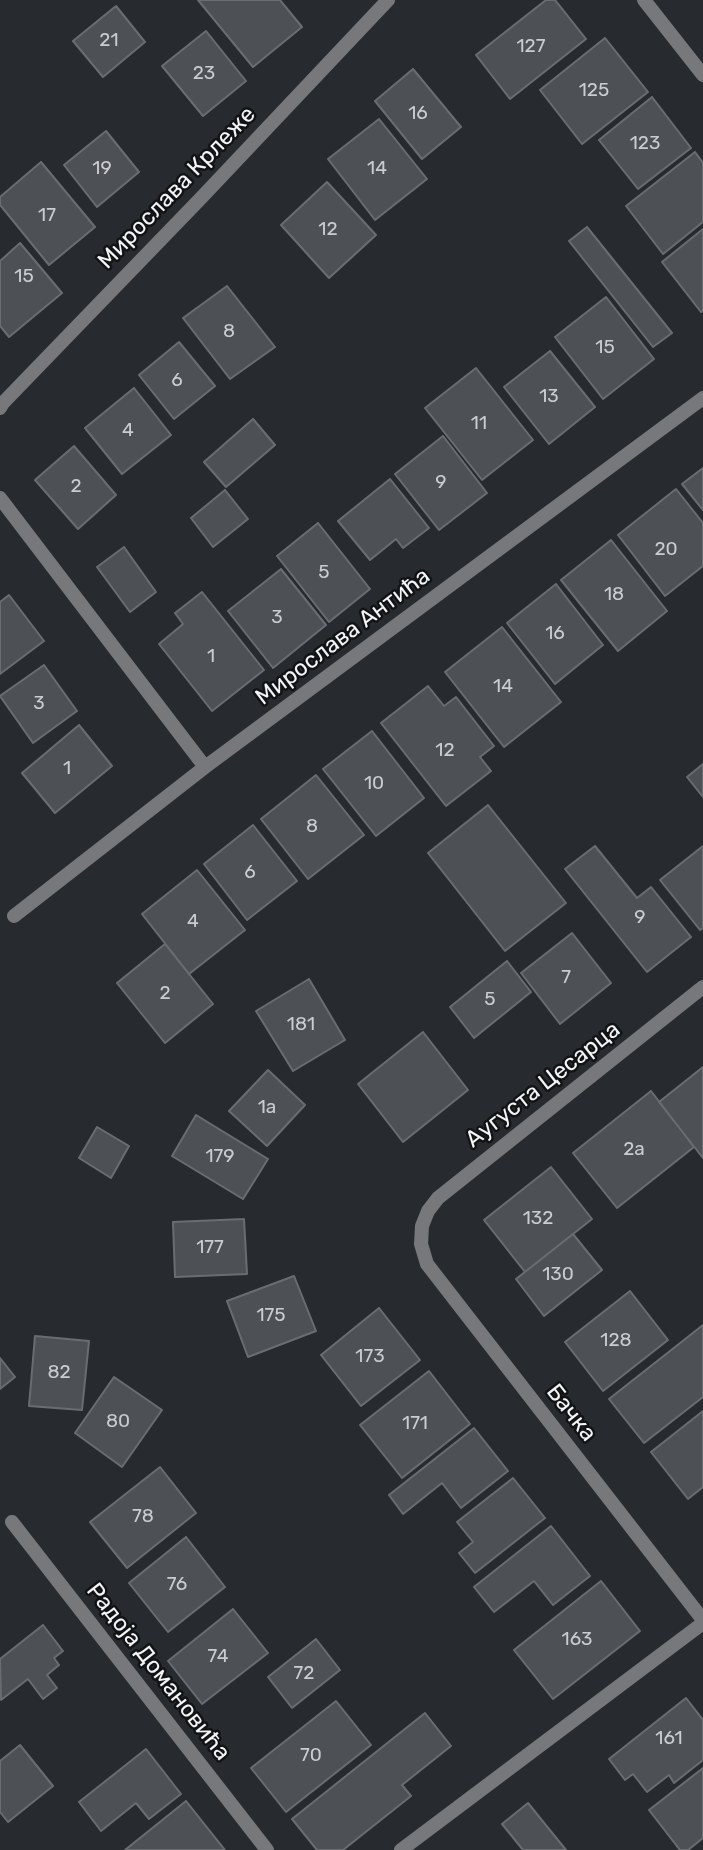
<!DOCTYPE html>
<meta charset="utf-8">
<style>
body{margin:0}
canvas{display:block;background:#272b2f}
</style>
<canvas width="703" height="1850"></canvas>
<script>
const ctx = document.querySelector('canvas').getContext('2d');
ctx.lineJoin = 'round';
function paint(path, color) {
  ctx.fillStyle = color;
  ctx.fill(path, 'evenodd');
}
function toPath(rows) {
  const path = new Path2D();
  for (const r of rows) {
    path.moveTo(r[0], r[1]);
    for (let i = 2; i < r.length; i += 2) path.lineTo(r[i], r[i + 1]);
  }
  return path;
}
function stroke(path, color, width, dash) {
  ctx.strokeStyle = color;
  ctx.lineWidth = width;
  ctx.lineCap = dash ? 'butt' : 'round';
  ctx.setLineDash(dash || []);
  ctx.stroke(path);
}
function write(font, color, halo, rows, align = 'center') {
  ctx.font = font + ' Rubik,sans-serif';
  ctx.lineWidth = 5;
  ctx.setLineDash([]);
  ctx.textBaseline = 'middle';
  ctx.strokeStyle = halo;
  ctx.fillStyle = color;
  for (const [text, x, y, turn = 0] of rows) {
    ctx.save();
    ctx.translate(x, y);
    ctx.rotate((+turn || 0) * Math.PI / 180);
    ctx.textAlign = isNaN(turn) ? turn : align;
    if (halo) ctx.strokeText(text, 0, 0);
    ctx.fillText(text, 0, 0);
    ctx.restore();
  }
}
const building = toPath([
 [198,0,280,0,302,27,253,67,198,0],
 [546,0,555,0,586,39,510,99,476,55,546,0],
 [116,6,145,42,103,77,73,41,116,6],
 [206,31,246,81,203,116,162,66,206,31],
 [605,38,648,92,582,144,540,90,605,38],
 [413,69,461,127,422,159,375,101,413,69],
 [652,97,691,148,638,189,599,140,652,97],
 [379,119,427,179,375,220,328,159,379,119],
 [106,131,139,172,97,207,64,165,106,131],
 [695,152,703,163,703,222,663,254,626,206,695,152],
 [41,162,95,227,49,265,0,205,0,197,41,162],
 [327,182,376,235,329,278,281,225,327,182],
 [587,227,672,333,653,347,569,241,587,227],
 [703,229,703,311,701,312,662,262,703,229],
 [20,243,62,293,9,337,0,326,0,261,20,243],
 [227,286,275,347,230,379,183,318,227,286],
 [606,297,654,359,603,399,555,337,606,297],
 [179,342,215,386,174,419,139,375,179,342],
 [550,351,595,407,549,444,504,387,550,351],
 [476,368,533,440,482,480,425,408,476,368],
 [134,388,171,435,122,474,85,428,134,388],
 [253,419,275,445,226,487,204,462,253,419],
 [443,436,487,493,439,530,395,474,443,436],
 [74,446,116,495,78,529,35,480,74,446],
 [703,468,703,510,682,484,703,468],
 [390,479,429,528,403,548,396,539,370,560,338,521,390,479],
 [676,489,703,523,703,566,665,596,618,535,676,489],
 [225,490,248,519,213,547,191,518,225,490],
 [318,523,370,589,329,622,277,556,318,523],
 [611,540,667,611,618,651,561,580,611,540],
 [124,547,156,592,130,612,97,567,124,547],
 [281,569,326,625,273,668,228,611,281,569],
 [556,584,603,645,555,684,507,623,556,584],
 [202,592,264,670,212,711,159,644,183,624,175,613,202,592],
 [9,595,44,641,0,674,0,602,9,595],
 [502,627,561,702,504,747,445,672,502,627],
 [44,665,77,711,33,743,0,696,44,665],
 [428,686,444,706,456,697,494,746,480,757,491,771,446,806,381,723,428,686],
 [79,725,112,766,55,813,22,773,79,725],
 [372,731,424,798,376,836,323,769,372,731],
 [703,764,703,797,687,777,703,764],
 [316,775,364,835,308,879,261,819,316,775],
 [488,805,566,903,505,951,428,853,488,805],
 [253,825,297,881,247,920,204,864,253,825],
 [595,846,637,898,651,887,691,937,647,972,565,869,595,846],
 [703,846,703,928,700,930,660,880,703,846],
 [197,870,245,930,189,974,142,914,197,870],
 [572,933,611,983,560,1024,521,973,572,933],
 [165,944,213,1004,165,1043,117,983,165,944],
 [507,961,531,992,474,1038,450,1007,507,961],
 [309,979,345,1040,293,1071,256,1011,309,979],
 [423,1032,468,1090,403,1142,358,1084,423,1032],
 [703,1067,703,1158,659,1102,703,1067],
 [268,1070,305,1105,267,1146,229,1111,268,1070],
 [651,1091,694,1147,617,1208,573,1153,651,1091],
 [196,1115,268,1159,243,1199,172,1156,196,1115],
 [97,1127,129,1146,111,1178,79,1158,97,1127],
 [551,1167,592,1219,525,1272,484,1220,551,1167],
 [244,1219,247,1274,175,1277,173,1222,244,1219],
 [573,1234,602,1270,544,1316,516,1279,573,1234],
 [294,1276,316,1331,248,1357,227,1301,294,1276],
 [630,1291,668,1340,603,1391,565,1342,630,1291],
 [379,1308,420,1360,361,1406,321,1355,379,1308],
 [703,1325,703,1397,644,1443,609,1399,703,1325],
 [35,1336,89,1341,82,1410,29,1406,35,1336],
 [0,1358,15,1377,0,1389,0,1358],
 [429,1371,470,1424,402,1478,360,1425,429,1371],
 [114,1377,162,1410,122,1467,75,1433,114,1377],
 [703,1411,703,1487,688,1499,651,1452,703,1411],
 [474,1428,508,1471,461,1508,442,1483,403,1514,389,1495,474,1428],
 [160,1467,196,1513,127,1568,90,1522,160,1467],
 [513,1478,545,1518,475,1573,459,1553,473,1542,457,1522,513,1478],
 [551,1526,590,1576,553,1605,534,1581,494,1612,474,1587,551,1526],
 [186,1537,225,1587,168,1632,129,1583,186,1537],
 [601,1581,640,1631,553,1699,514,1650,601,1581],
 [233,1609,268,1653,202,1704,168,1661,233,1609],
 [43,1625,63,1651,54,1658,59,1665,47,1675,57,1688,43,1699,28,1679,1,1700,0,1659,43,1625],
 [316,1639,340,1670,292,1708,268,1677,316,1639],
 [686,1698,703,1720,703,1760,674,1783,669,1775,647,1792,633,1774,625,1780,609,1759,686,1698],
 [336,1701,371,1745,286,1812,251,1768,336,1701],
 [425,1713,451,1746,402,1785,411,1796,343,1850,317,1850,292,1819,425,1713],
 [20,1745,53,1786,8,1822,0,1812,0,1761,20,1745],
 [146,1749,181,1794,149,1819,136,1803,101,1831,79,1802,146,1749],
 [703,1768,703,1838,688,1850,680,1850,649,1810,703,1768],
 [186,1801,225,1850,125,1850,186,1801],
 [528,1803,566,1850,523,1850,502,1824,528,1803]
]);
paint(building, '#4d5156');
stroke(building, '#696d72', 2);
stroke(toPath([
 [644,0,703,75],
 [0,408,3,403,202,197,388,0],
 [0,498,205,767],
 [14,916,205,767,703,398],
 [703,987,438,1198,428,1211,422,1226,421,1244,427,1264,703,1620],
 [12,1522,267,1850],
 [401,1850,703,1623]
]), '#76787b', 14);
write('19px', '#caccd0', null, [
 ["21",109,41],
 ["127",531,47],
 ["23",204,74],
 ["125",594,91],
 ["16",418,114],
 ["123",645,144],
 ["19",102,169],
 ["14",377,169],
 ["17",47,216],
 ["12",328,230],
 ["15",24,277],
 ["8",229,332],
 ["15",605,348],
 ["6",177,381],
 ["13",549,397],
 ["11",479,424],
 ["4",128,431],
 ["9",441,483],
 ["2",76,487],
 ["20",666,550],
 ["5",324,573],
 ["18",614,595],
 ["3",277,618],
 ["16",555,634],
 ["1",211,657],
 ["14",503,687],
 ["3",39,704],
 ["12",445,751],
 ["1",67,769],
 ["10",374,784],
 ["8",312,827],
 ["6",250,873],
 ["9",640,918],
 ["4",193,922],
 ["7",566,978],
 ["2",165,994],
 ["5",490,1000],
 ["181",301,1025],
 ["1a",267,1108],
 ["2a",634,1150],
 ["179",220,1157],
 ["132",538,1219],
 ["177",210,1248],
 ["130",558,1275],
 ["175",271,1316],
 ["128",616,1341],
 ["173",370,1357],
 ["82",59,1373],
 ["80",118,1422],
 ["171",415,1424],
 ["78",143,1517],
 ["76",177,1585],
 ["163",577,1640],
 ["74",218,1657],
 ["72",304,1674],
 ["161",669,1739],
 ["70",311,1756]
]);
write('23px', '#f3f5f8', '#111315', [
 ["Мирослава Крлеже",177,188,-46],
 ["Мирослава Антића",343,637,-37],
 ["Аугуста Цесарца",543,1085,-38],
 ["Бачка",571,1413,52],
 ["Радоја Домановића",158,1672,52]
]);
</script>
